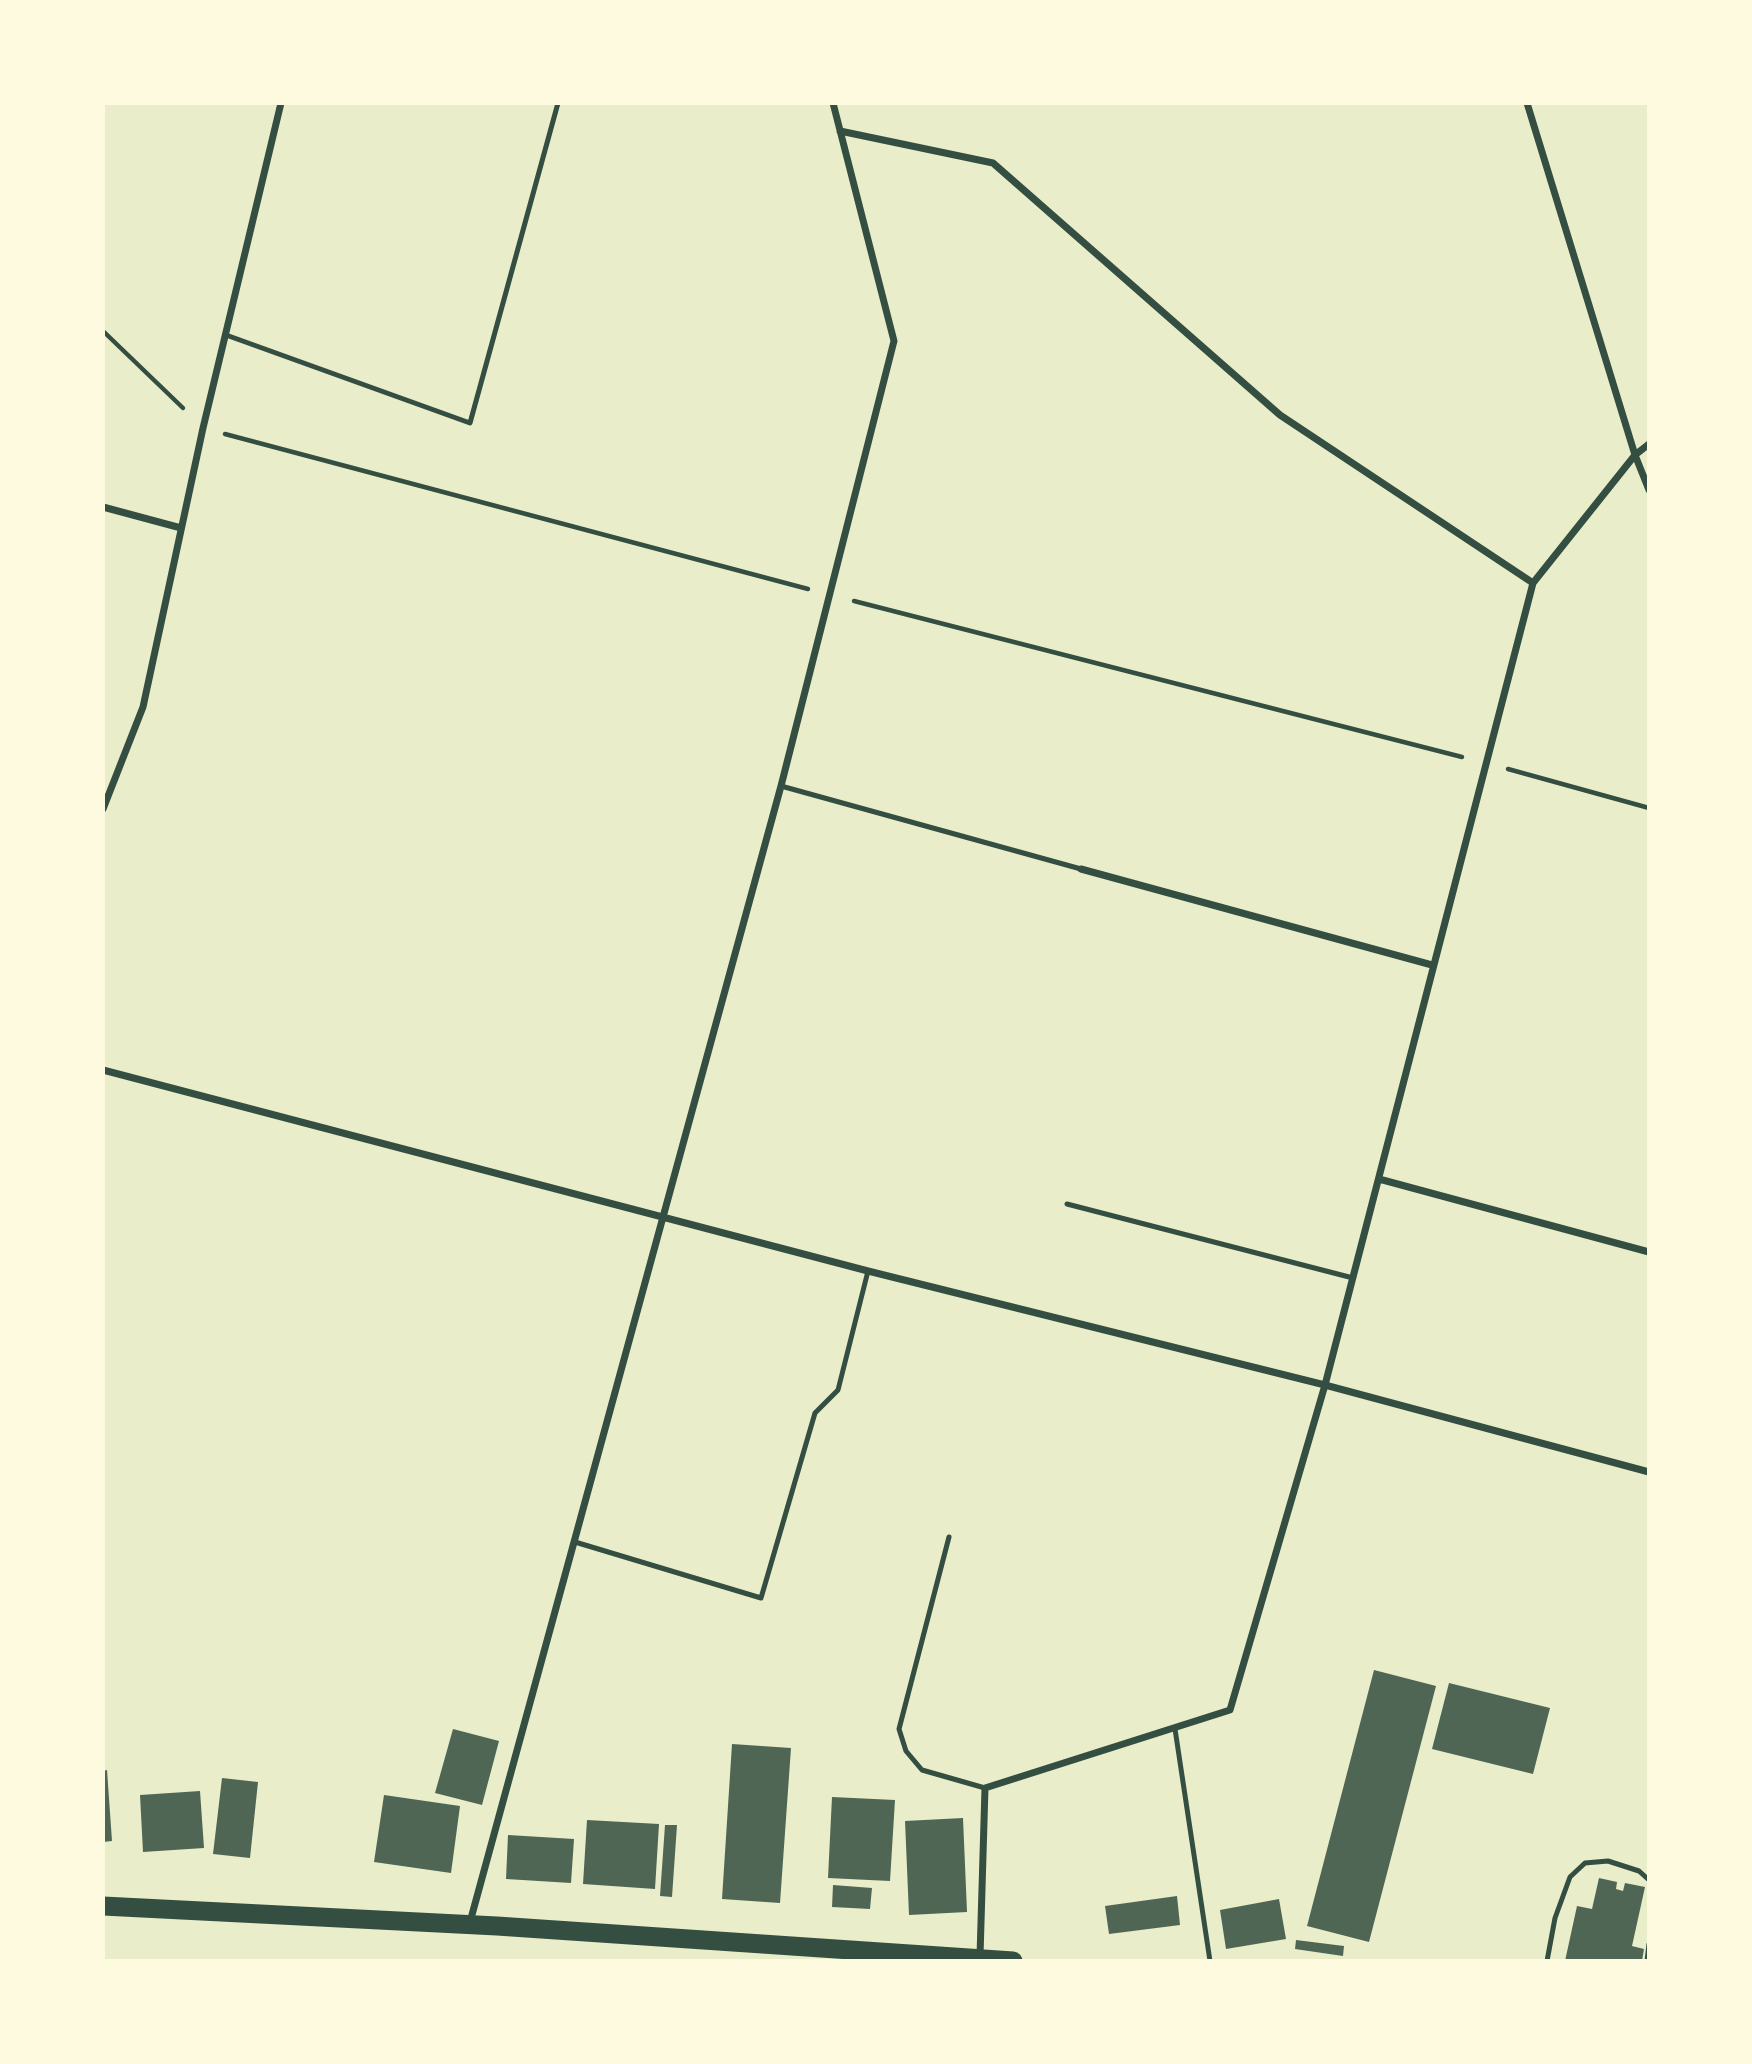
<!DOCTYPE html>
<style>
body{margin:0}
#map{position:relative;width:1752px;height:2064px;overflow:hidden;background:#e9edc9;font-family:"IBM Plex Sans",sans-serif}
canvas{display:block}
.frame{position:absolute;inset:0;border:105px solid #fefae0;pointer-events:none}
</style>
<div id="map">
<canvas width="1752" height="2064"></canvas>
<div class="frame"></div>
</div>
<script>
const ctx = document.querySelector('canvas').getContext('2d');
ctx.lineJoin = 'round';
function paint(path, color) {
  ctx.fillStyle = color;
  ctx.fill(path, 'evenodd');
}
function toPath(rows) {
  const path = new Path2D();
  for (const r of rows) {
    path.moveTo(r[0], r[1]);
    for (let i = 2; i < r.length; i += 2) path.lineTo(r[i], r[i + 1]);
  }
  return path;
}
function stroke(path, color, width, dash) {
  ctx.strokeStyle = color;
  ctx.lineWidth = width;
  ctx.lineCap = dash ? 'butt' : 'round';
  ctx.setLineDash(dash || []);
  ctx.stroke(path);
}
paint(toPath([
 [1374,1670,1436,1686,1369,1942,1307,1926],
 [1449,1683,1550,1708,1533,1774,1432,1749],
 [453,1729,499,1741,482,1805,435,1793],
 [732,1744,791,1748,780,1903,722,1899],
 [107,1770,112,1841,103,1842,103,1771],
 [222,1778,258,1782,250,1858,213,1854],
 [200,1791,204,1848,143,1852,140,1795],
 [384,1795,460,1806,451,1873,374,1862],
 [832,1797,895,1800,890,1881,828,1878],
 [963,1818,967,1912,909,1915,905,1821],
 [587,1820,659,1824,655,1889,583,1884],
 [665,1825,677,1825,672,1897,660,1896],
 [508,1835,574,1839,571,1883,506,1879],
 [1599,1878,1617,1882,1616,1889,1623,1891,1625,1883,1645,1887,1632,1946,1644,1949,1642,1961,1565,1961,1577,1906,1592,1909],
 [833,1885,872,1888,870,1909,832,1907],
 [1177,1896,1180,1925,1109,1934,1105,1906],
 [1279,1899,1286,1939,1226,1949,1220,1910],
 [1296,1940,1344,1946,1343,1956,1295,1949]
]), '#4f6655');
stroke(toPath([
 [103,331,183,408],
 [225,434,808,589],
 [854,601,1462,757],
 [1508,769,1649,808]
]), '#344e41', 4.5);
stroke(toPath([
 [226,335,470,423,558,103],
 [781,786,1081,869],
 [1067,1204,1353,1278],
 [949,1537,899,1729,906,1751,922,1770,985,1788],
 [575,1542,761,1598,815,1413,838,1390,868,1271],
 [1175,1729,1210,1961],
 [1547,1961,1555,1918,1570,1877,1585,1863,1608,1861,1639,1871,1649,1880],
 [1647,1961,1649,1944]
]), '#344e41', 5);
stroke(toPath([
 [1527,103,1635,455,1649,490],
 [840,131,993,163,1280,415,1533,583],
 [103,507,181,528],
 [103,809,143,707,203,428,281,103],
 [1081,869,1432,965],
 [103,1070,868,1271,1325,1385,1649,1472],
 [1379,1179,1649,1252],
 [470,1922,781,786,894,341,833,103],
 [980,1956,985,1788,1230,1710,1325,1385,1533,583,1635,455,1649,444]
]), '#344e41', 7);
stroke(toPath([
 [103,1906,497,1926,1013,1961]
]), '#344e41', 19);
</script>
